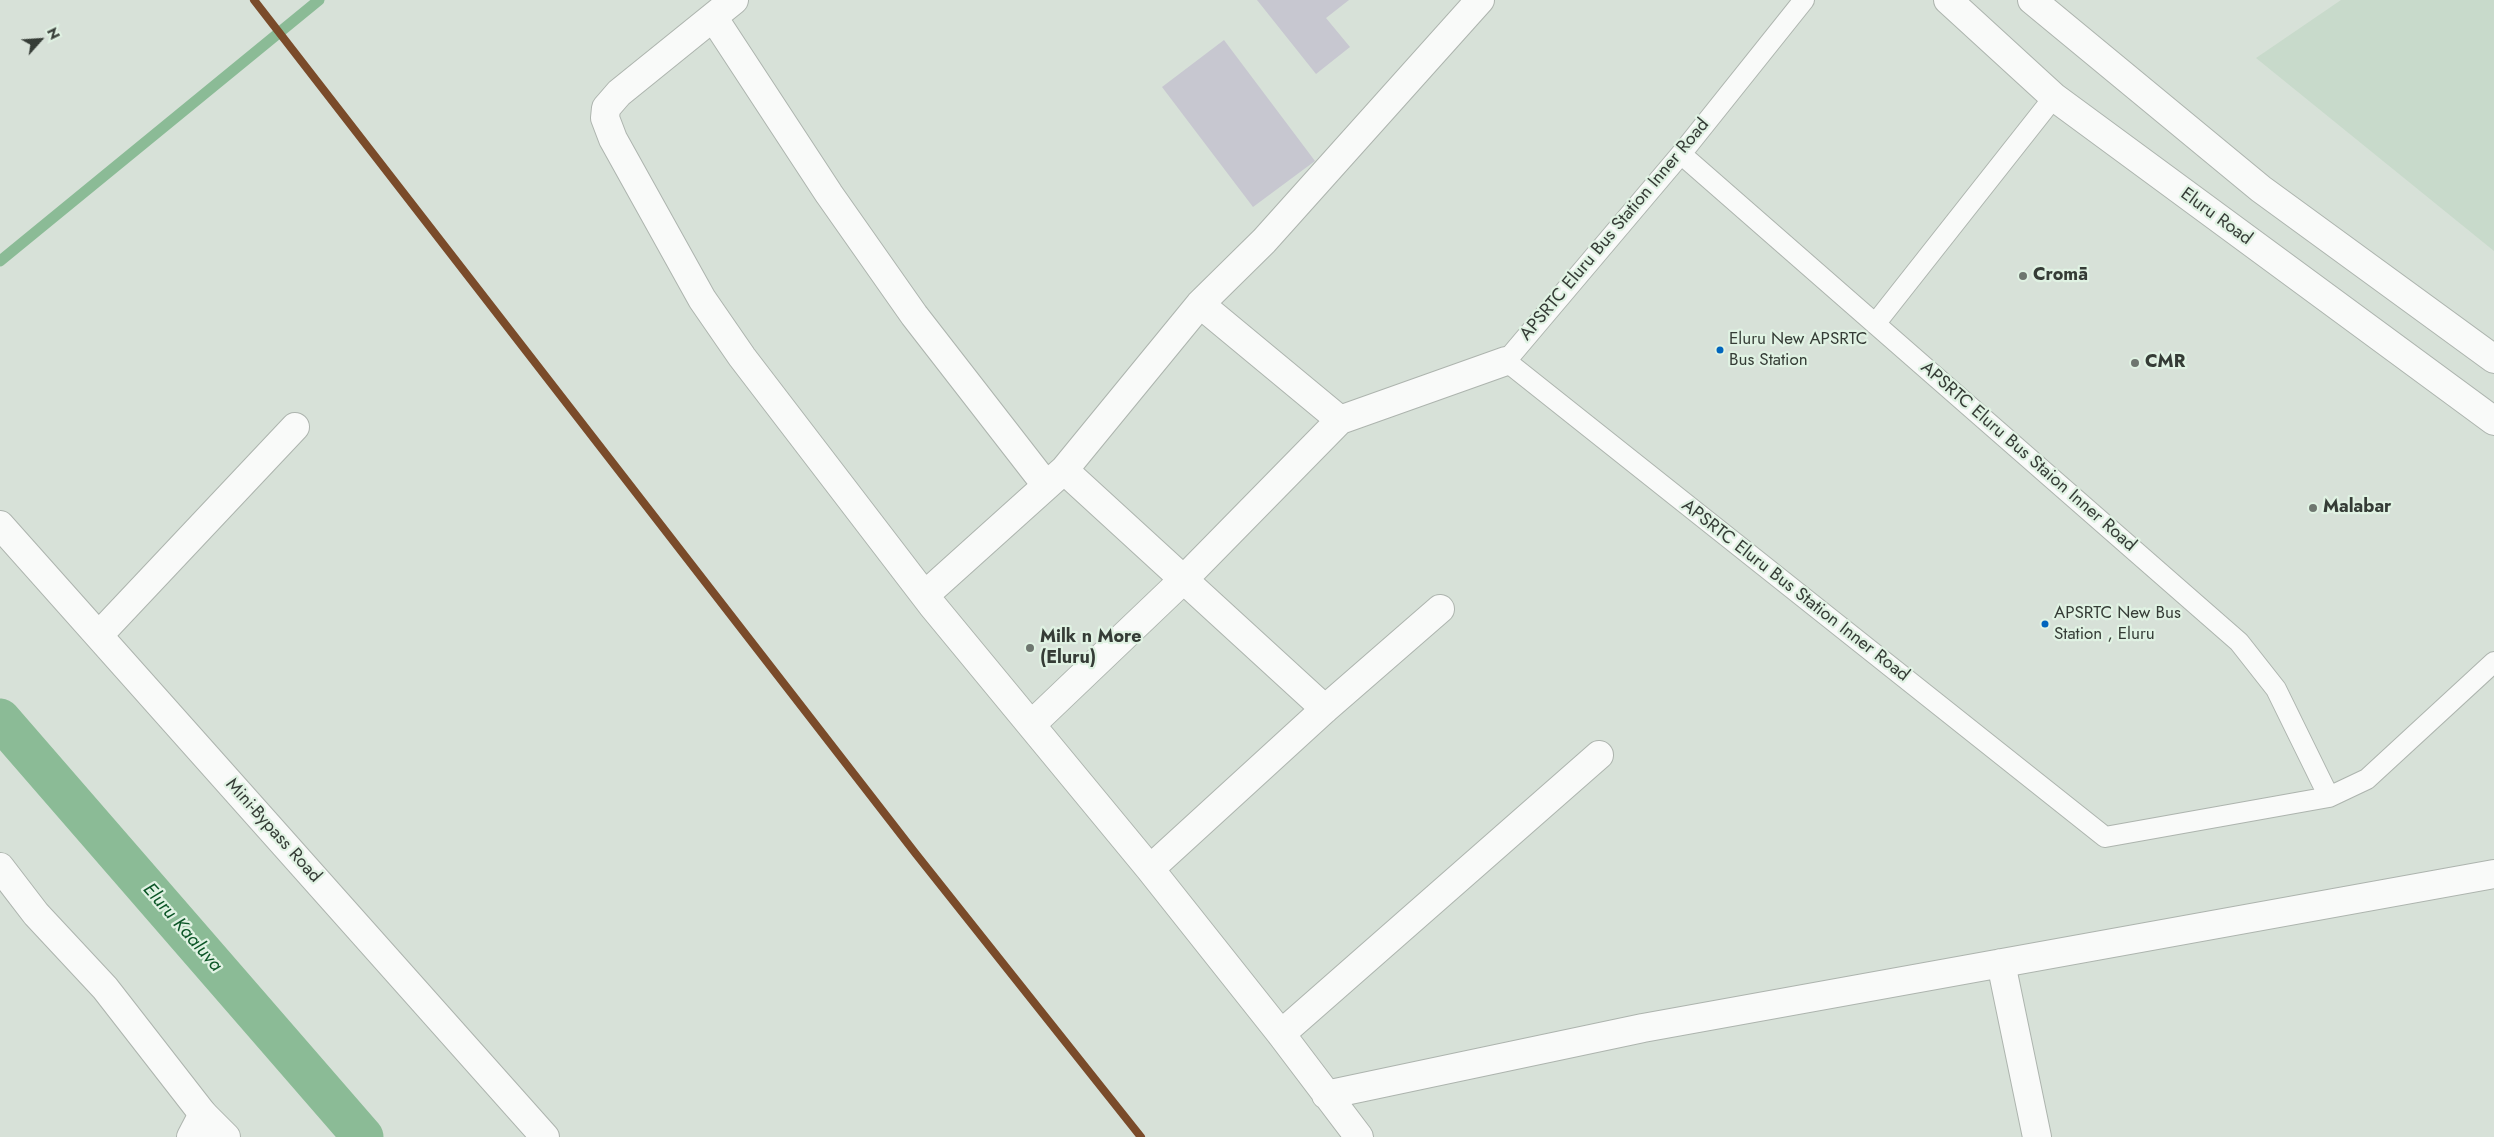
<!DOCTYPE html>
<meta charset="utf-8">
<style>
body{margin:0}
#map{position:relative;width:2494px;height:1137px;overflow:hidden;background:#d7e1d8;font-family:Jost,sans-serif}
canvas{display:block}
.north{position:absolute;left:15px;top:15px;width:50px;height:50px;-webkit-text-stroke:4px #e0f2e3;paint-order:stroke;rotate:64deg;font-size:14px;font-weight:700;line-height:20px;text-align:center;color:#353c36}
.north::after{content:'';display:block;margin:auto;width:18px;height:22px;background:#353c36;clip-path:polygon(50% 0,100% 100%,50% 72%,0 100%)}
</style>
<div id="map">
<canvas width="2494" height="1137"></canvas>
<div class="north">N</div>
</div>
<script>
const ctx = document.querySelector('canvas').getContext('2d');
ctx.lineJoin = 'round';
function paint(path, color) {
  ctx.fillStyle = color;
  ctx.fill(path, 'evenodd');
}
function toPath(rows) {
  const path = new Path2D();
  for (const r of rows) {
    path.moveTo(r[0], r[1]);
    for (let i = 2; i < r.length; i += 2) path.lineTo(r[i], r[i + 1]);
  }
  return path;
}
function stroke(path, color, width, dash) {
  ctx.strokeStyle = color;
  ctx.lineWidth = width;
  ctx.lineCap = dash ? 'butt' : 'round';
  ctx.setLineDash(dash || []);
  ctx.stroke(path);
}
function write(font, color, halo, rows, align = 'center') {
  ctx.font = font + ' Jost,sans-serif';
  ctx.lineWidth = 4.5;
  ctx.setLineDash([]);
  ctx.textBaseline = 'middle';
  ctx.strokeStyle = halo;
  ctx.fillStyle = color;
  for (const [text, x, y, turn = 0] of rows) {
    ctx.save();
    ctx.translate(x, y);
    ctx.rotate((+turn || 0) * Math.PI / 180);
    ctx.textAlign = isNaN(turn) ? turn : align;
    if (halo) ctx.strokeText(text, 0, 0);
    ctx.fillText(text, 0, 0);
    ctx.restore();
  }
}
paint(toPath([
 [2341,0,2494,0,2494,251,2256,58]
]), '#c8dacb');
stroke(toPath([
 [0,261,319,0]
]), '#8bbb96', 11);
stroke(toPath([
 [0,719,363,1137]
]), '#8bbb96', 41);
paint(toPath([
 [1257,0,1349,0,1326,18,1350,47,1316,74],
 [1224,40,1315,161,1253,207,1162,87]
]), '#c7c7d0');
const lane = toPath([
 [1804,0,1681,154,1506,361,2105,837,2329,797,2367,779,2494,662],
 [1681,154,2239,642,2276,689,2329,797],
 [1875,324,2054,97]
]);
const street = toPath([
 [734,0,619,93,606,108,605,118,613,139,702,299,742,357,932,605,1150,869,1281,1034,1359,1137],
 [713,17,829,194,914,315,1046,485],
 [1200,304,1340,420],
 [1064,470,1325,709],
 [925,595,1064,470,1200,304,1264,241,1480,0],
 [99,635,295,427],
 [1031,725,1183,580,1340,420,1506,361],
 [1150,869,1325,709,1440,609],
 [2001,963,2037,1137],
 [1281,1034,1599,755],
 [1326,1095,1643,1028,2494,874],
 [191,1137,203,1114]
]);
const secondary = toPath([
 [1948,0,2054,97,2494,421],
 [2032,0,2261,189,2494,359],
 [0,525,545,1137],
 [0,867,36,914,105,988,203,1114,226,1137]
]);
stroke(lane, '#adb4ae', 22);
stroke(street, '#adb4ae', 30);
stroke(secondary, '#adb4ae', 30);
stroke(lane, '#f9faf9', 20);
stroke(street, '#f9faf9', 28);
stroke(secondary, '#f9faf9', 28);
stroke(toPath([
 [254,0,916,854,1141,1137]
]), '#7a4b2a', 8);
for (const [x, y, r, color] of [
 [2023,276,5,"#6e766f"],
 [1720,350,4.5,"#0065bd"],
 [2135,363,5,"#6e766f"],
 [2313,508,5,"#6e766f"],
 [2045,624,4.5,"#0065bd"],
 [1030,648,5,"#6e766f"]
]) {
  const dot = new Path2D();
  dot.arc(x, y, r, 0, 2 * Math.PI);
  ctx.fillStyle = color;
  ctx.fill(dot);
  stroke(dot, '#e0f2e3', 2);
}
write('17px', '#353c36', '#e0f2e3', [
 ["Eluru New APSRTC",1729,340],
 ["Bus Station",1729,361],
 ["APSRTC New Bus",2054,614],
 ["Station , Eluru",2054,635]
], 'left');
write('18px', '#353c36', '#e0f2e3', [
 ["Eluru Road",2216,217,36],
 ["APSRTC Eluru Bus Station Inner Road",1615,230,-50],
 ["APSRTC Eluru Bus Staion Inner Road",2028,457,41],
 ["APSRTC Eluru Bus Station Inner Road",1795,591,38],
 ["Mini-Bypass Road",273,831,48]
]);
write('bold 18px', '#353c36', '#e0f2e3', [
 ["Cromā",2033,276],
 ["CMR",2145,363],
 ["Malabar",2323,508],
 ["Milk n More",1040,638],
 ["(Eluru)",1040,659]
], 'left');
write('italic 19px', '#0b5526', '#e0f2e3', [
 ["Eluru Kaaluva",182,928,49]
]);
</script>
